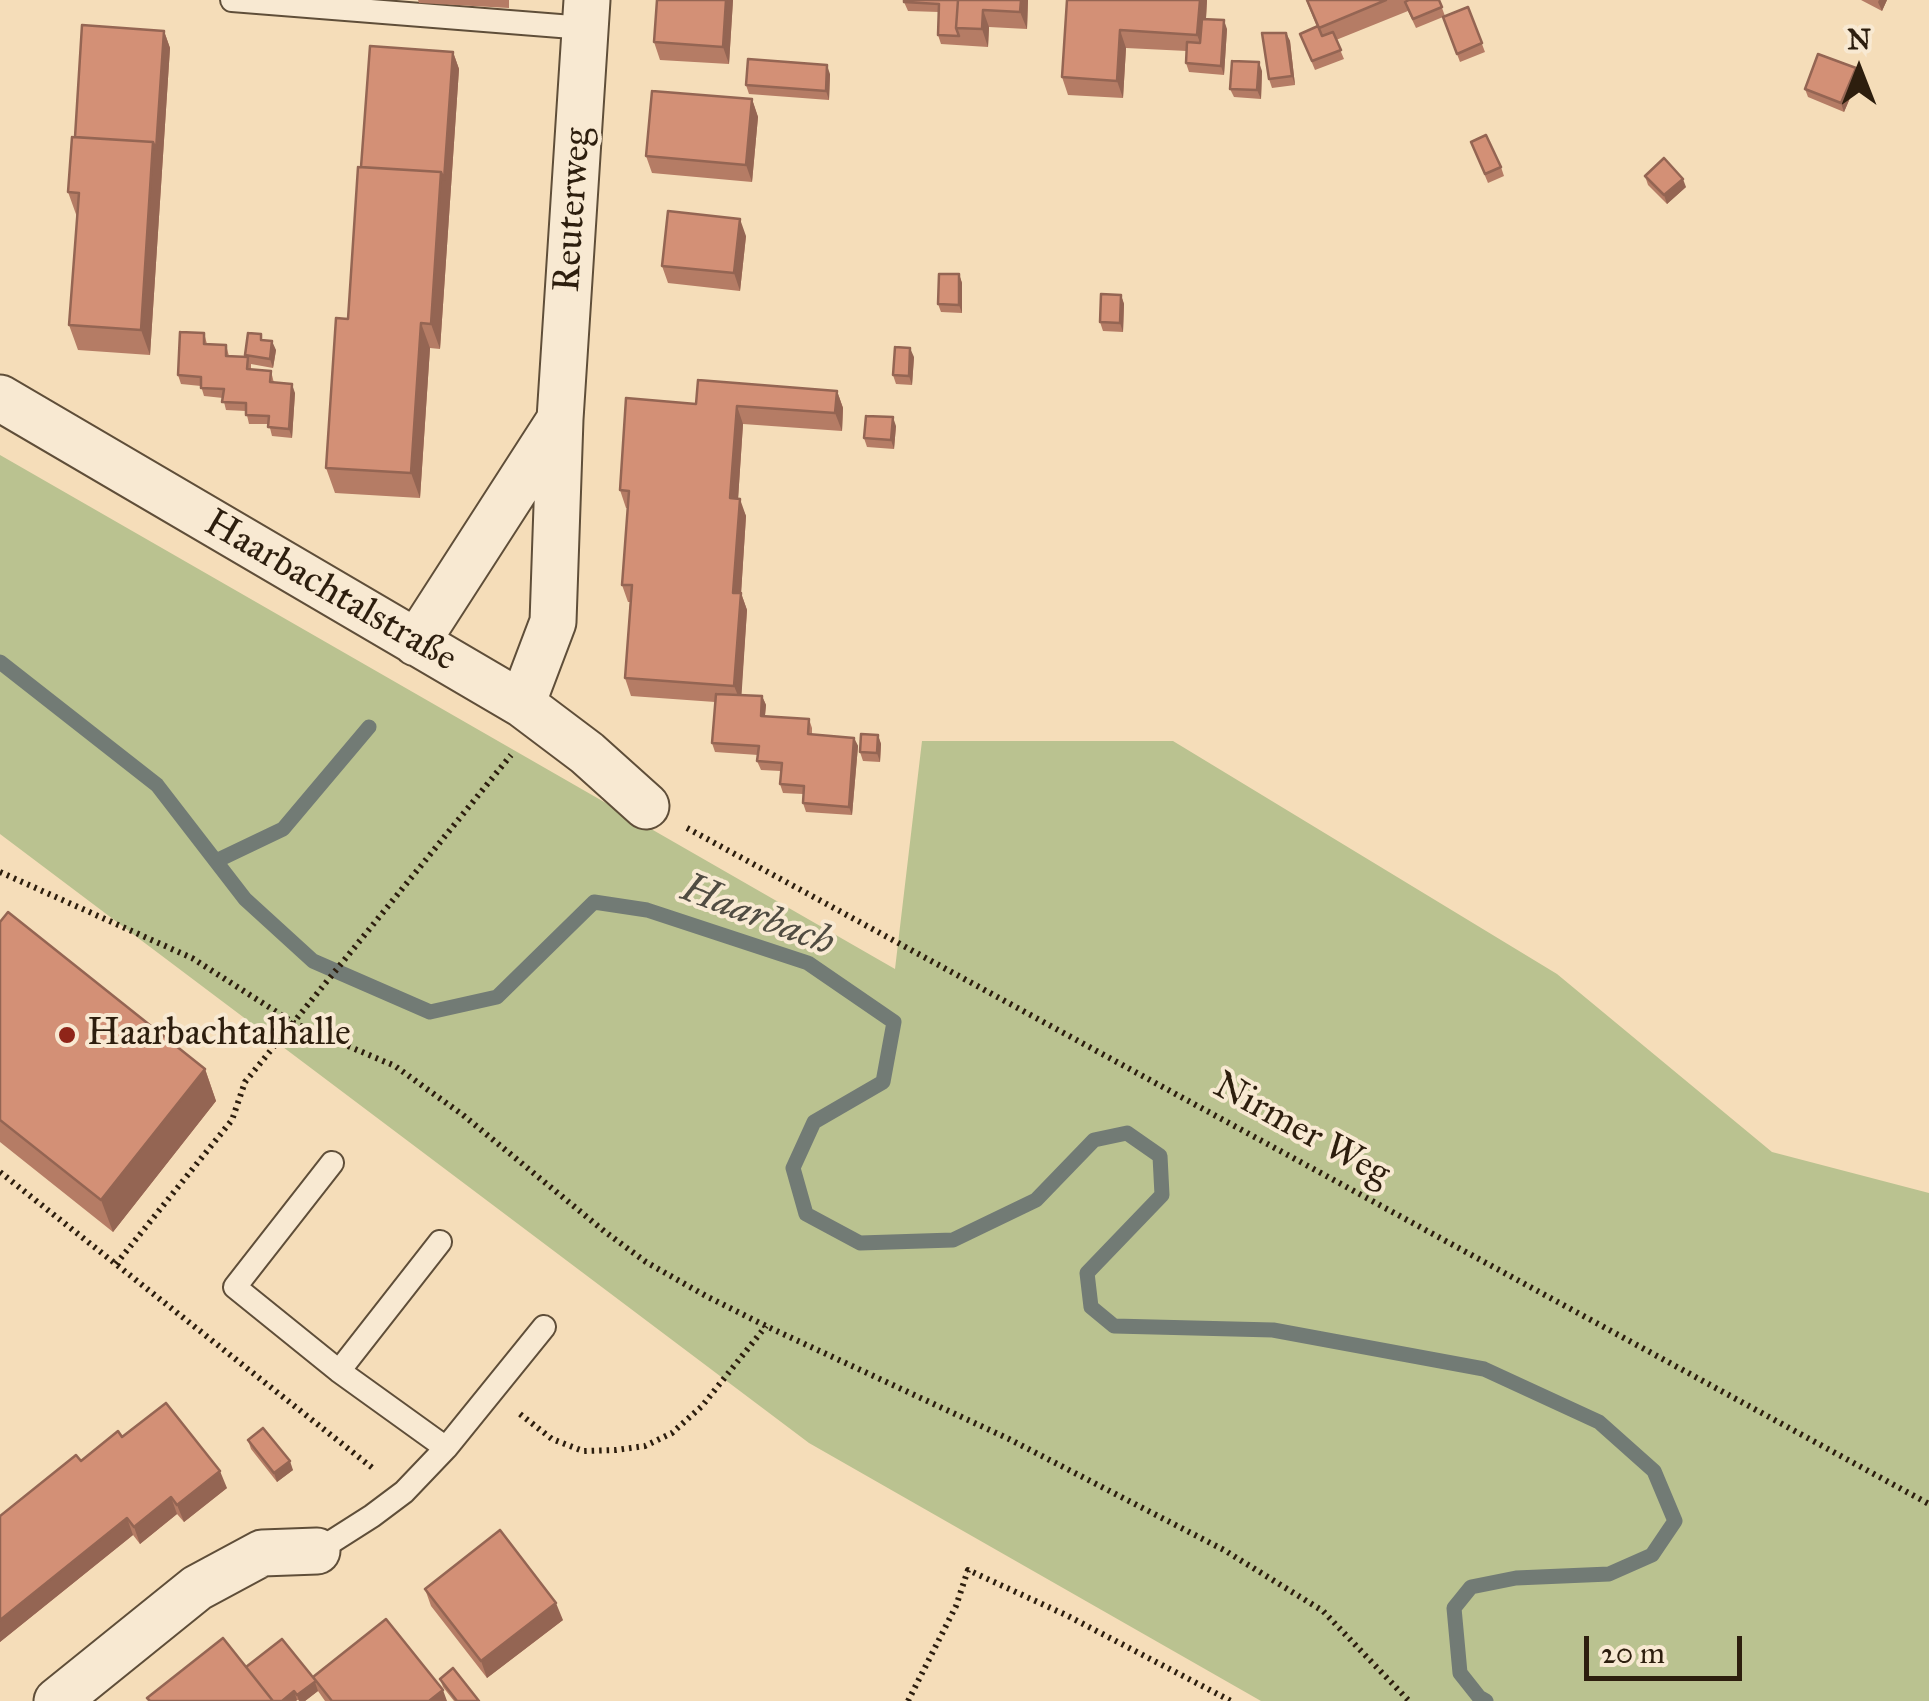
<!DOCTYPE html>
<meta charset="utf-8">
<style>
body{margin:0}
#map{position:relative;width:1929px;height:1701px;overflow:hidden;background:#f5ddb9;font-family:"IM FELL Great Primer",serif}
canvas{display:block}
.north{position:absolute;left:1809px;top:20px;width:100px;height:100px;-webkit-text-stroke:8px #f8e9d2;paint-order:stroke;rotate:0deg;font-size:28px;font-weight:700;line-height:40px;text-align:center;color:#2d1e0e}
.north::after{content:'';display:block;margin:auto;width:35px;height:45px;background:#2d1e0e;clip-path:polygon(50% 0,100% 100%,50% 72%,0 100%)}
.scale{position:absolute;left:1584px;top:1636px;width:158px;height:45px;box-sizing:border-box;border:5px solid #2d1e0e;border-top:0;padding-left:12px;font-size:30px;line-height:35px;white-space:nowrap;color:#2d1e0e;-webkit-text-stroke:8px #f8e9d2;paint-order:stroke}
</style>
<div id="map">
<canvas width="1929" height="1701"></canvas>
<div class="north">N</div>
<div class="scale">20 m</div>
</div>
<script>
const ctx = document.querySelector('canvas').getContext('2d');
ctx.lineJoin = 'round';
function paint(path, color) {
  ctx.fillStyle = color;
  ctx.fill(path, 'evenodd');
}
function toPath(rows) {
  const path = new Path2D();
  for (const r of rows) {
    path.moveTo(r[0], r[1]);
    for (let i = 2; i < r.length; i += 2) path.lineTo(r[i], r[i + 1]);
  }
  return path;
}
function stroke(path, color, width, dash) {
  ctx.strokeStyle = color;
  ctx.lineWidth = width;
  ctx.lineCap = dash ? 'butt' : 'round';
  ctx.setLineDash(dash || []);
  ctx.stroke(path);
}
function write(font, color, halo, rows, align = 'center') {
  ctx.font = font + ' "IM FELL Great Primer",serif';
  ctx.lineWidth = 8;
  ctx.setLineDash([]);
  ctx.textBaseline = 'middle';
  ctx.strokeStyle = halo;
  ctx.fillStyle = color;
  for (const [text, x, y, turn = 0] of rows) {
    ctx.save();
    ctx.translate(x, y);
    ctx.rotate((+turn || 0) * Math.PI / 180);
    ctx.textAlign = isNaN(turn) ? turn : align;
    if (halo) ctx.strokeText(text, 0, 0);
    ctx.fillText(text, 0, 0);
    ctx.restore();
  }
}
paint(toPath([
 [0,455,895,969,922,741,1173,741,1557,974,1772,1152,1929,1193,1929,1701,1261,1701,809,1443,0,834]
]), '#bac290');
stroke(toPath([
 [0,662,157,785,245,899,313,961,430,1012,497,997,594,902,647,910,808,963,894,1022,883,1082,814,1122,793,1168,806,1214,860,1243,953,1240,1036,1200,1094,1140,1127,1133,1160,1156,1162,1195,1087,1273,1091,1307,1114,1326,1273,1330,1484,1369,1599,1422,1654,1471,1675,1521,1652,1555,1609,1574,1516,1578,1471,1587,1454,1608,1460,1673,1479,1697,1486,1701],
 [216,861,283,829,369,727]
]), '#727b75', 15);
const lane = toPath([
 [232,0,585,28],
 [339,1371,440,1242],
 [446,1448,544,1327],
 [317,1551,372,1516,404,1492,446,1448,339,1371,235,1287,332,1163]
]);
const street = toPath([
 [0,398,522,704,587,753,646,806],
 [416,643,559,421],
 [522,704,553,622,560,419,587,0],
 [57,1701,197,1588,262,1553,317,1551]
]);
stroke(lane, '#5f4e39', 26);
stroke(street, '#5f4e39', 49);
stroke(toPath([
 [687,828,1929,1504],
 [0,872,192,958,294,1023,395,1066,463,1115,604,1231,646,1262,706,1296,766,1326,1009,1439,1224,1550,1323,1611,1409,1701],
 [0,1172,375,1470],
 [116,1264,232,1120,245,1082,511,755],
 [520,1414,552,1439,583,1451,616,1450,645,1446,672,1433,702,1406,766,1326],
 [908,1701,956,1606,968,1570,1066,1615,1231,1701]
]), '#2d1e0e', 6, [2.5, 5]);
stroke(lane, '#f8e9d2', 22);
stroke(street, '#f8e9d2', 45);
paint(toPath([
 [418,0,509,0,509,8,419,3],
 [657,0,733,0,729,64,660,60,654,42],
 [1028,0,1027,29,989,27,988,47,941,44,938,35,939,12,908,11,904,2],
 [1067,0,1207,0,1206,19,1227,29,1224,75,1189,72,1186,63,1187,51,1126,48,1123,98,1068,95,1062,77],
 [1306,0,1439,0,1445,16,1468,7,1485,52,1460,62,1443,17,1416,28,1408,11,1336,40,1344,59,1315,70,1300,34,1317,27],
 [1861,0,1887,0,1882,11],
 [164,31,170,48,150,355,78,350,69,325,77,217,68,192,75,137],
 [1286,33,1290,41,1295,85,1272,88,1269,79],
 [453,52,459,69,440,349,430,348,420,498,335,493,326,468,348,319,361,167],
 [1856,68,1859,77,1844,112,1808,97,1805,89],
 [1262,71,1261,99,1234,97,1230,89],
 [830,74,829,100,749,94,746,85],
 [752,99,758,117,752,182,652,173,646,156],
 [1471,142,1501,167,1504,176,1488,183],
 [1645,176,1686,187,1667,204,1648,185],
 [746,236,740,291,668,283,662,266],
 [959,274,962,283,962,313,941,312,938,304],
 [1121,295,1124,304,1123,332,1103,331,1100,322],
 [204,333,207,344,226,345,229,356,246,357,245,355,263,340,276,350,273,368,251,364,251,370,271,371,274,383,295,393,292,438,272,436,269,424,249,424,246,411,226,410,223,398,204,396,201,386,181,384,178,375],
 [914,357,912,385,896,384,893,375],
 [837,391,843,408,842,431,743,424,738,499,746,516,741,593,747,610,741,695,762,696,766,705,765,716,809,719,812,728,812,734,854,738,858,746,852,815,806,812,803,803,803,794,783,793,780,784,781,771,761,770,757,761,758,755,715,752,712,743,715,702,631,696,625,678,630,602,628,602,622,585,628,508,626,508,620,490,696,404],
 [896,426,894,449,867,447,864,438],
 [878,735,881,744,880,762,863,761,860,752],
 [0,922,205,1069,216,1101,113,1232,0,1142],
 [122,1437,227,1488,184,1522,177,1514,140,1544,133,1535,0,1642,0,1516,81,1461],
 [248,1440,293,1470,277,1482,251,1449],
 [425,1589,563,1620,487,1678,431,1606],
 [246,1667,314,1679,447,1701,325,1701,318,1691,305,1701,297,1700,296,1701,148,1701,147,1698],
 [440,1679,479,1701,454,1701,443,1687]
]), '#b57c65');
paint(toPath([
 [726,0,733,0,729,64,723,47],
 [1021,0,1028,0,1027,29,1020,12],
 [1200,0,1207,0,1204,52,1197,35],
 [1879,0,1887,0,1882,11,1878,2],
 [983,10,989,27,988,47,982,29],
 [1224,20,1227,29,1224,75,1221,66],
 [1120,30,1126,48,1123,98,1117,81],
 [164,31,170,48,150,355,141,330,153,142],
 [1286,33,1290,41,1295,85,1292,76],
 [453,52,459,69,440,349,431,324,441,172],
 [1259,62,1262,71,1261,99,1257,90],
 [827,65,830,74,829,100,826,91],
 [1856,68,1859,77,1844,112,1841,103],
 [752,99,758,117,752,182,746,165],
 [1683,179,1686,187,1667,204,1664,195],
 [740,219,746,236,740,291,734,273],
 [959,274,962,283,962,313,959,305],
 [1121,295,1124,304,1123,332,1120,323],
 [421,323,430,348,420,498,411,473],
 [272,341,276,350,273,368,270,359],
 [910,348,914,357,912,385,909,376],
 [292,384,295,393,292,438,289,429],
 [837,391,843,408,842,431,835,413],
 [737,406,743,424,737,515,730,498],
 [893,417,896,426,894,449,891,440],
 [740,499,746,516,740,610,733,593],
 [741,593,747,610,741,703,734,686],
 [762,696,766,705,764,724,761,716],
 [878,735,881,744,880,762,877,753],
 [854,738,858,746,852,815,849,807],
 [205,1069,216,1101,113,1232,101,1200],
 [290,1461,293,1470,277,1482,274,1473],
 [220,1471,227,1488,184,1522,177,1505],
 [171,1497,177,1514,140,1544,134,1527],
 [127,1518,133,1535,0,1642,0,1620],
 [556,1603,563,1620,487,1678,481,1661],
 [315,1682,318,1691,305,1701,299,1701,297,1695],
 [443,1690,447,1701,429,1701],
 [294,1691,297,1700,296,1701,282,1701]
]), '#946553');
const building = toPath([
 [657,0,726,0,723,47,654,42,657,0],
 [904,0,958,0,956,28,959,36,938,35,939,4,904,2,904,0],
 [958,0,1021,0,1020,12,983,10,982,29,956,28,958,0],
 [1067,0,1200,0,1197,35,1120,30,1117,81,1062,77,1067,0],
 [1307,0,1386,0,1319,28,1307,0],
 [1409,0,1439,0,1442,7,1413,19,1405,2,1409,0],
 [1468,7,1482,43,1457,54,1443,17,1468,7],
 [1202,19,1224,20,1221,66,1186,63,1187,42,1200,43,1202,19],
 [82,25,164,31,156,150,153,142,75,137,82,25],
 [1318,26,1322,36,1333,32,1341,50,1312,61,1300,34,1318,26],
 [1262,33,1286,33,1292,76,1269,79,1262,33],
 [370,46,453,52,444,180,441,172,361,167,370,46],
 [1818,54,1856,68,1841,103,1805,89,1818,54],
 [748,59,827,65,826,91,746,85,748,59],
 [1232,61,1259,62,1257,90,1230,89,1232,61],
 [652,91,752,99,746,165,646,156,652,91],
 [1486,135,1501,167,1485,174,1471,142,1486,135],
 [72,137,153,142,141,330,69,325,79,193,68,192,72,137],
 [1664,158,1683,179,1664,195,1645,176,1664,158],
 [358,167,441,172,431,324,421,323,411,473,326,468,336,318,348,319,358,167],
 [668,211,740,219,734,273,662,266,668,211],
 [939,274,959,274,959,305,938,304,939,274],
 [1101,294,1121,295,1120,323,1100,322,1101,294],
 [180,332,204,333,204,344,226,345,226,356,248,357,247,369,271,371,270,382,292,384,289,429,268,427,269,416,246,415,246,403,222,402,224,389,201,388,201,377,178,375,180,332],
 [248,333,261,334,261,340,272,341,270,359,245,355,248,333],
 [895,347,910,348,909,376,893,375,895,347],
 [698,380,837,391,835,413,737,406,730,498,740,499,733,593,741,593,734,686,625,678,632,585,622,585,629,491,620,490,626,398,696,404,698,380],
 [866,416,893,417,891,440,864,438,866,416],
 [716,694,762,696,761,716,809,719,808,734,854,738,849,807,803,803,804,786,780,784,782,763,757,761,759,746,712,743,716,694],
 [861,734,878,735,877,753,860,752,861,734],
 [8,912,205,1069,101,1200,0,1120,0,922,8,912],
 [166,1403,220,1471,177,1505,171,1497,134,1527,127,1518,0,1620,0,1516,76,1455,81,1461,118,1431,122,1437,166,1403],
 [263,1428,290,1461,274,1473,248,1440,263,1428],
 [500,1530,556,1603,481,1661,425,1589,500,1530],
 [386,1619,443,1690,429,1701,332,1701,313,1677,386,1619],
 [223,1638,273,1701,150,1701,147,1698,223,1638],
 [282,1639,316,1681,297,1695,294,1691,282,1701,273,1701,246,1667,282,1639],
 [453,1668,479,1701,457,1701,440,1679,453,1668]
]);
paint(building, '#d39076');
stroke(building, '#946553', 2.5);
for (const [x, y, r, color] of [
 [67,1035,10,"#8f2418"]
]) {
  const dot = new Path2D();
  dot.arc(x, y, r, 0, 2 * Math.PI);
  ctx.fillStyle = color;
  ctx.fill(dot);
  stroke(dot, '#f8e9d2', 4);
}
write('38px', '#2d1e0e', '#f8e9d2', [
 ["Reuterweg",574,210,-86],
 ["Haarbachtalstraße",330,592,30],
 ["Nirmer Weg",1301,1131,29]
]);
write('38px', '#2d1e0e', '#f8e9d2', [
 ["Haarbachtalhalle",87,1035]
], 'left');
write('italic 40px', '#504c42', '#f8e9d2', [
 ["Haarbach",757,917,21]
]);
</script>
